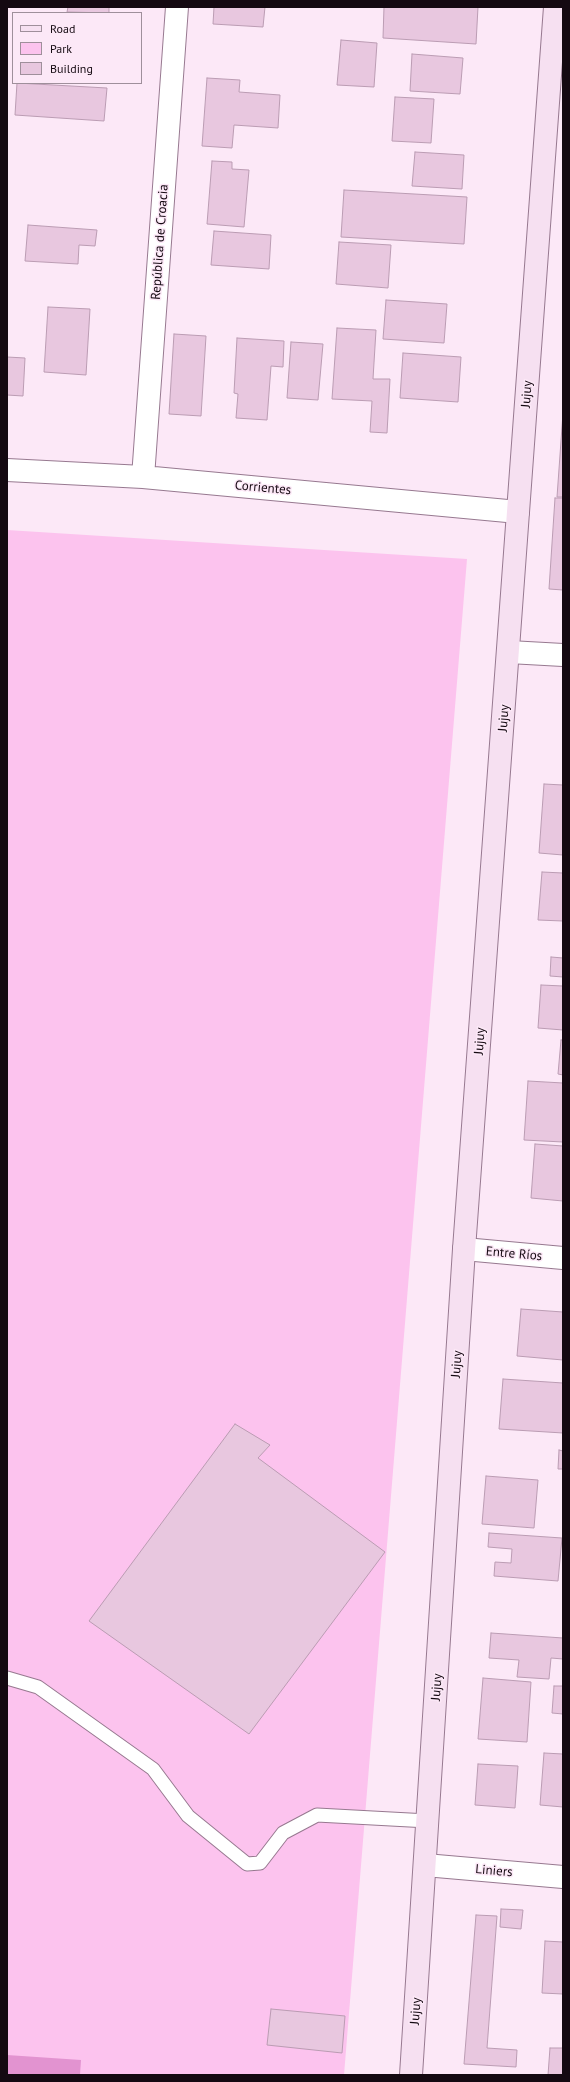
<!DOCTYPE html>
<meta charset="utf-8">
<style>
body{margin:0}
#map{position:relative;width:570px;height:2082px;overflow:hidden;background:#fce8f7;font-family:"PT Sans",sans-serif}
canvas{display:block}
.frame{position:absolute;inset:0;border:8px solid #140911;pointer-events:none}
.legend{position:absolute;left:12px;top:12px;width:130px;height:72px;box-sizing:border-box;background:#fce8f7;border:1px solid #9f8f9b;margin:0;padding:5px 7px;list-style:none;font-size:12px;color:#140911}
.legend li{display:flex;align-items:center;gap:8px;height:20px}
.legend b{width:20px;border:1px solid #9f8f9b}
</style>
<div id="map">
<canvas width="570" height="2082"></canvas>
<div class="frame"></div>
<ul class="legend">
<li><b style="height:5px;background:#f6e0f1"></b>Road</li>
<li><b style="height:11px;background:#fcc3ee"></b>Park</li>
<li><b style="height:11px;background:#e8c7df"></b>Building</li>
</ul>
</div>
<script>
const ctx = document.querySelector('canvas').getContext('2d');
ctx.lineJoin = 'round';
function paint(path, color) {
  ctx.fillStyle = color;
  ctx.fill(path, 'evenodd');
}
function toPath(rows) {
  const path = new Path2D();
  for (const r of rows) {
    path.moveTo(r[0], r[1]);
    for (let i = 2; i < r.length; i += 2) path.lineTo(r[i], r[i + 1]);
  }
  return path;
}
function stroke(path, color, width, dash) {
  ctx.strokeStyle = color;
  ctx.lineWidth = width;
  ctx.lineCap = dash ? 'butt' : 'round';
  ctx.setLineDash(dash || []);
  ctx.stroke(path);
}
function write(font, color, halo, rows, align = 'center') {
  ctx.font = font + ' "PT Sans",sans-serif';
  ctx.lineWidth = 3;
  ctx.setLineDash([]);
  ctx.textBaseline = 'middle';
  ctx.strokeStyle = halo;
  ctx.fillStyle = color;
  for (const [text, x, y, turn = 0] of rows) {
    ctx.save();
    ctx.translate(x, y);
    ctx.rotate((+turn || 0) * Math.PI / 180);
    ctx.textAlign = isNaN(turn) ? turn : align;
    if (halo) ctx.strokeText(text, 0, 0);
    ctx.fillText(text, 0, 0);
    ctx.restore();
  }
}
paint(toPath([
 [7,530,467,559,344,2075,7,2075]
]), '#fcc3ee');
paint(toPath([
 [7,2055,81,2060,80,2075,7,2075]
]), '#e293d0');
const building = toPath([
 [68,7,109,7,109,13,67,12,68,7],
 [214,7,265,7,263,27,213,24,214,7],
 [384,7,478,7,476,44,383,38,384,7],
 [341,40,377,43,374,87,337,85,341,40],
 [412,54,463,58,460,94,410,91,412,54],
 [207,78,240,80,239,92,280,95,278,128,234,125,232,148,202,146,207,78],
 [17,83,107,88,104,121,15,115,17,83],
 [395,97,434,99,431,143,392,141,395,97],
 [415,152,464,155,462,189,412,186,415,152],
 [212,161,232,162,232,169,249,170,244,227,207,224,212,161],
 [344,190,467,197,464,244,341,237,344,190],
 [28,225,97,230,95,246,79,245,78,264,25,261,28,225],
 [214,231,271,235,269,269,211,265,214,231],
 [339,242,391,245,388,288,336,284,339,242],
 [386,300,447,304,444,343,383,339,386,300],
 [48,307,90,309,86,375,44,372,48,307],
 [337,328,376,330,373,379,390,379,387,433,370,432,372,401,332,399,337,328],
 [174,334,206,336,201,416,169,414,174,334],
 [237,338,284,341,283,367,271,366,267,420,236,418,238,394,234,393,237,338],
 [291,342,323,344,318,400,287,398,291,342],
 [403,353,461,357,458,402,400,398,403,353],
 [7,357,25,358,23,396,7,395,7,357],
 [563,413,563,497,557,497,563,413],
 [555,498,563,498,563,590,549,589,555,498],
 [544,784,563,785,563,855,539,853,544,784],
 [542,872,563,873,563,921,538,920,542,872],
 [551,957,563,958,563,977,550,976,551,957],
 [541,985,563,986,563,1030,538,1028,541,985],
 [561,1040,563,1040,563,1075,558,1074,561,1040],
 [528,1081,563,1083,563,1142,524,1140,528,1081],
 [535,1144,563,1146,563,1201,531,1198,535,1144],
 [521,1309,563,1312,563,1360,517,1356,521,1309],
 [503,1379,563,1383,563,1433,499,1429,503,1379],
 [235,1424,270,1445,258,1458,385,1552,249,1734,89,1621,235,1424],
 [559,1450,563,1451,563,1469,558,1469,559,1450],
 [486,1476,538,1480,534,1528,482,1524,486,1476],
 [489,1533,562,1538,558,1581,494,1576,495,1562,511,1563,512,1549,488,1547,489,1533],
 [491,1633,563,1638,563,1659,551,1658,549,1679,517,1677,519,1660,489,1658,491,1633],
 [483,1678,531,1682,527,1742,478,1739,483,1678],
 [554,1686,563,1686,563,1714,552,1713,554,1686],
 [544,1753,563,1754,563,1807,540,1805,544,1753],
 [478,1764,518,1766,515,1808,475,1805,478,1764],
 [501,1909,523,1910,521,1929,500,1927,501,1909],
 [476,1915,497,1916,487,2048,517,2050,516,2067,464,2064,476,1915],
 [545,1941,563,1942,563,1994,542,1993,545,1941],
 [271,2009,345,2016,342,2053,267,2045,271,2009],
 [550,2048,563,2048,563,2075,548,2075,550,2048]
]);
paint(building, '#e8c7df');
stroke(building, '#bb9cb3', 1);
const lane = toPath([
 [7,1678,38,1687,153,1769,188,1816,247,1864,260,1863,283,1833,317,1815,428,1821]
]);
const street = toPath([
 [7,470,143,477,518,512],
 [143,477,177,7],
 [509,652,563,655],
 [464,1249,563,1258],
 [425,1865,563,1877]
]);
const secondary = toPath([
 [411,2075,464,1249,555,7]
]);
stroke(lane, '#977990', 15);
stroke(street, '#977990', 24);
stroke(secondary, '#977990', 24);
stroke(lane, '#fff', 13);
stroke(street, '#fff', 22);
stroke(secondary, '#f6e0f1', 22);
write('13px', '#140911', '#fce8f7', [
 ["República de Croacia",160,242,-86],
 ["Jujuy",527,394,-86],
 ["Corrientes",263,488,5],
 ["Jujuy",504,718,-86],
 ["Jujuy",480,1041,-86],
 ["Entre Ríos",514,1254,5],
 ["Jujuy",457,1364,-86],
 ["Jujuy",437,1687,-86],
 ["Liniers",494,1871,5],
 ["Jujuy",416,2011,-86]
]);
</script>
